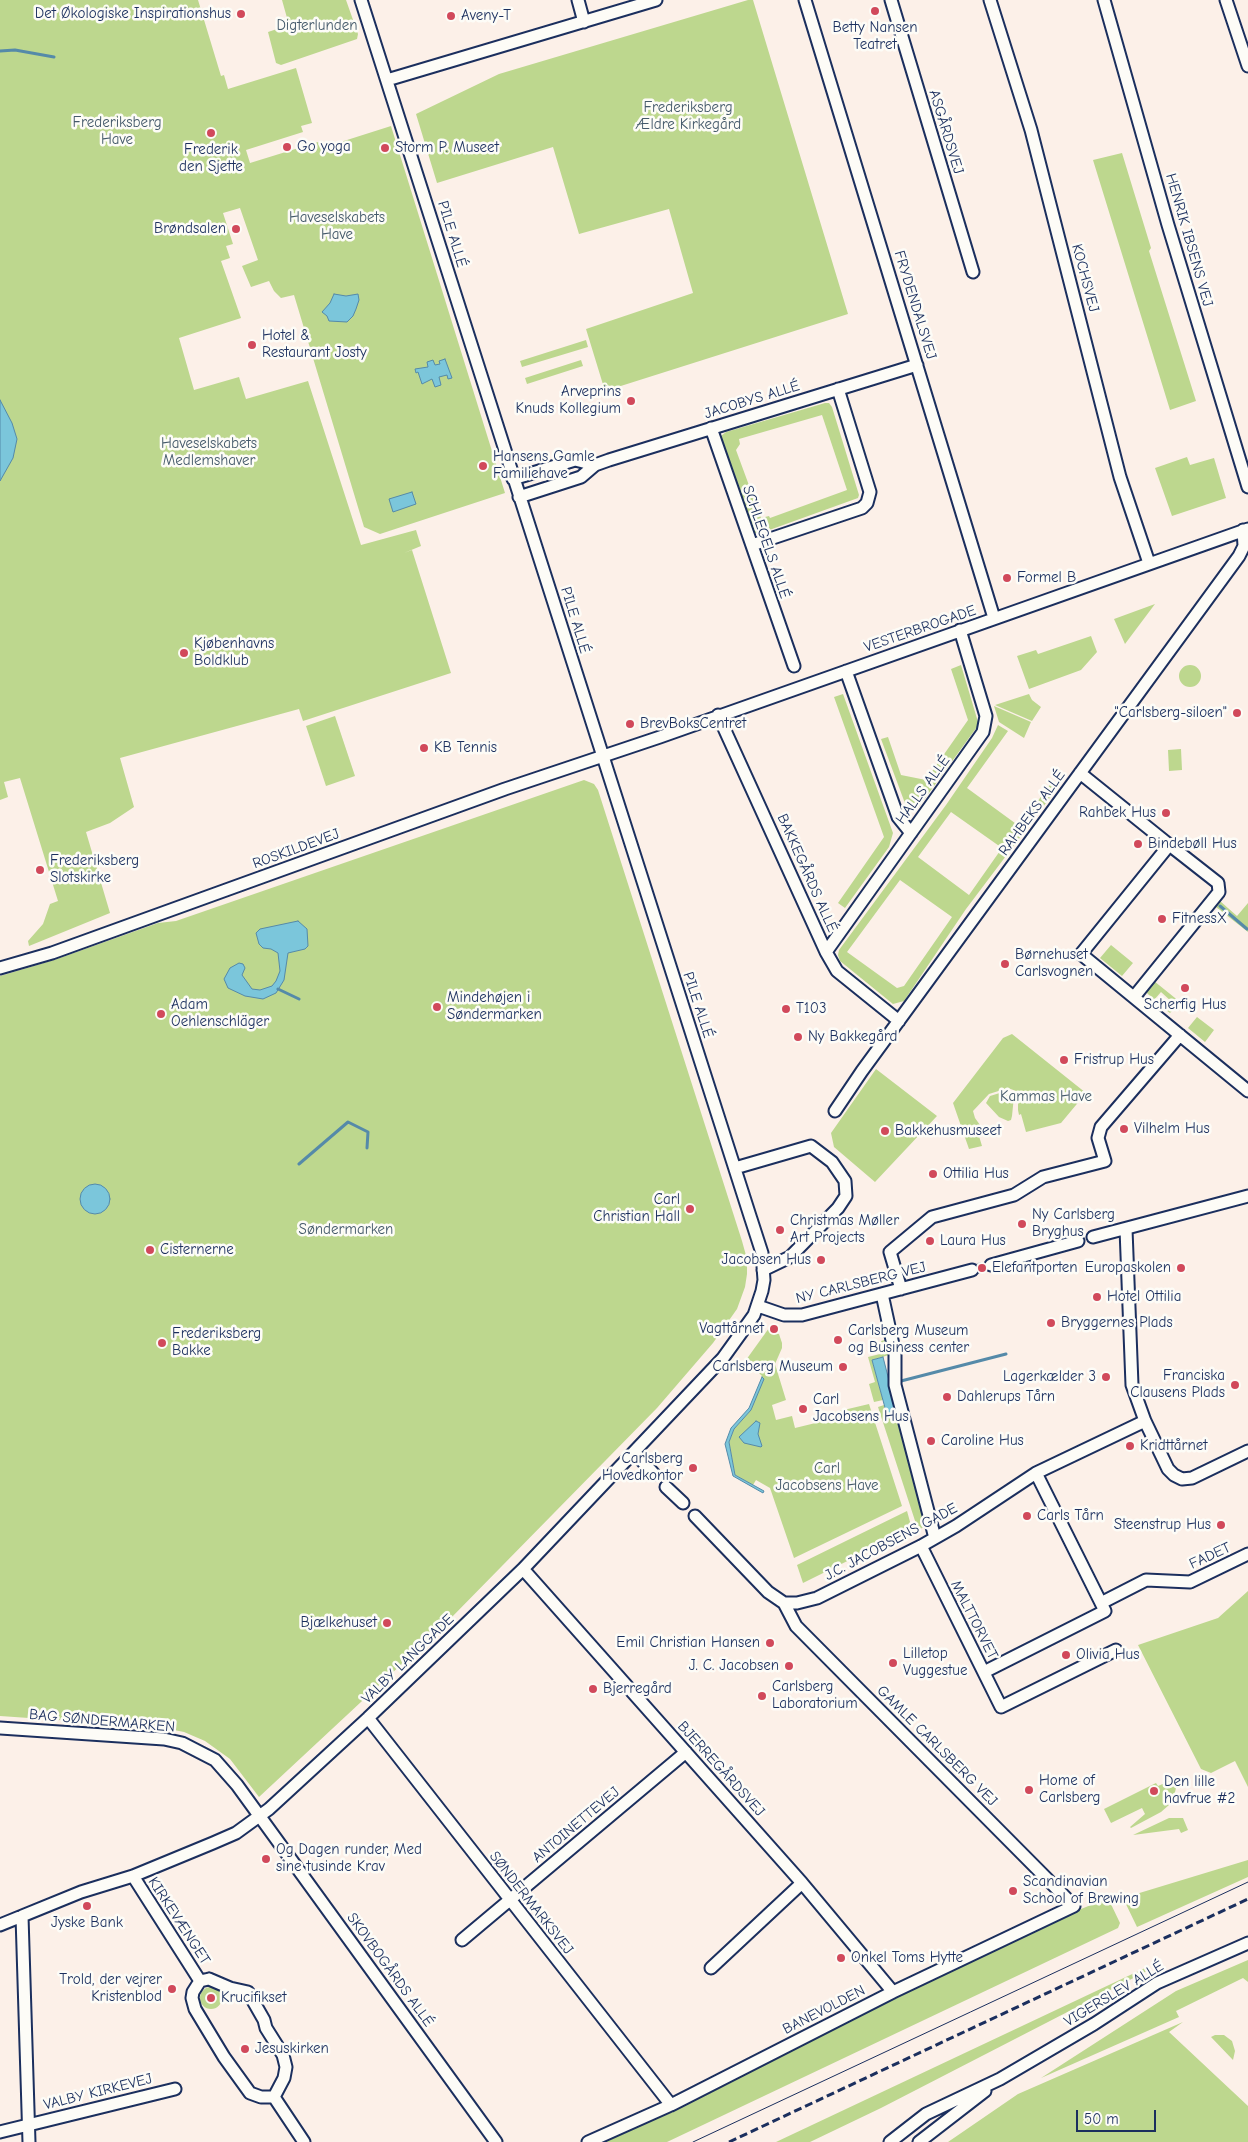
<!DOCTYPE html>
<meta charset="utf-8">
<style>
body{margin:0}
#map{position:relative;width:1248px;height:2142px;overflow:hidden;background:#fcf0e8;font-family:"Comic Neue",sans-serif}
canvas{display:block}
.scale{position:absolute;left:1076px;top:2110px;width:80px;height:22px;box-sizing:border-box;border:2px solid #1b2f5e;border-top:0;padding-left:6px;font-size:15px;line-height:18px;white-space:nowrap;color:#1b2f5e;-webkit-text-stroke:4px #fdfcf7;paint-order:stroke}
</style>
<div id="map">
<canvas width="1248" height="2142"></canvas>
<div class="scale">50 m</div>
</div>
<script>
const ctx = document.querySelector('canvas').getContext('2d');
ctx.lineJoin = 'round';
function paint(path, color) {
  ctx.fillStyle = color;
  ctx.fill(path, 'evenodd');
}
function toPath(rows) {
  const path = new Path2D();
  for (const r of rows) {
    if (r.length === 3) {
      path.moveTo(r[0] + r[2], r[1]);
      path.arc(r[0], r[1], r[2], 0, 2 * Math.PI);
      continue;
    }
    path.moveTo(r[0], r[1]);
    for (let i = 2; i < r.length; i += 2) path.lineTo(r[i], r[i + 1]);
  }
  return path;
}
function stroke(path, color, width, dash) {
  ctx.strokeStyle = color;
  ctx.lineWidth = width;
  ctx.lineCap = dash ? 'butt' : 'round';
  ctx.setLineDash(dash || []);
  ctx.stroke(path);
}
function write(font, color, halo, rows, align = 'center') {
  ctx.font = font + ' "Comic Neue",sans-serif';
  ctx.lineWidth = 5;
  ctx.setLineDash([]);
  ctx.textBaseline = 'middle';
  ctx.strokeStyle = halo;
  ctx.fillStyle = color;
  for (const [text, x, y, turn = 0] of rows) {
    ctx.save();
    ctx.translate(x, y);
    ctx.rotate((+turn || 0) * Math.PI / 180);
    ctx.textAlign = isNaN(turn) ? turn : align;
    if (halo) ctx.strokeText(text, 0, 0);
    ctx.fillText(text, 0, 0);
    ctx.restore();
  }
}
paint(toPath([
 [0,0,198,0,221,76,224,75,228,89,296,68,312,123,301,126,303,132,246,150,250,163,318,142,325,147,391,126,505,493,380,534,364,527,294,295,281,298,274,291,269,281,251,287,242,266,258,260,240,208,223,213,233,244,226,246,230,258,221,261,241,318,179,338,194,390,239,377,246,399,308,381,361,545,416,530,421,546,404,553,412,550,451,673,303,721,299,709,120,758,134,807,110,823,86,832,110,913,29,946,28,941,43,924,50,904,58,901,20,778,4,782,8,797,0,800],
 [282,0,346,0,358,34,357,39,281,65,276,63,268,32,289,25],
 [748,0,753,0,848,314,605,391,586,329,693,293,669,209,579,234,553,147,437,183,416,114,499,74],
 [1122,153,1151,248,1149,251,1196,401,1170,410,1093,160],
 [586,340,588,347,522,367,520,361],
 [581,360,583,366,527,384,525,378],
 [825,403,829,403,832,407,859,495,858,498,761,533,755,533,750,529,720,440,721,436,726,432],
 [822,415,847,490,770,518,769,516,761,518,736,450,740,444,739,439],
 [1187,457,1190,465,1214,458,1226,498,1172,516,1155,468],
 [1155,604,1125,644,1114,619],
 [1091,636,1097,652,1081,670,1029,689,1017,656,1036,650,1038,654],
 [961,665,978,722,977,727,918,808,906,806,881,739,888,737,901,775,926,780,968,720,951,669],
 [1190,676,11],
 [843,694,893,833,889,847,845,908,838,903,884,837,834,697],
 [1029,694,1032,700,1041,707,1032,721,995,705],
 [994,706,1031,722,1024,738,999,722],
 [335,716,355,776,326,786,306,726],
 [998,725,1008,731,967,788,1019,826,1052,782,1058,787,966,909,904,1001,893,1004,840,961,838,955,839,950,946,805,992,738],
 [951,812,1002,848,969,895,918,857],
 [900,880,952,917,904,986,897,988,847,952],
 [1181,749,1182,770,1169,771,1168,750],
 [584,780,594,784,598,790,742,1241,747,1259,747,1274,745,1287,737,1309,713,1343,657,1408,449,1620,259,1797,230,1759,205,1741,184,1732,159,1727,0,1716,0,976,54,960,158,923,176,921],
 [1220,901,1237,916,1248,903,1248,932,1216,907],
 [1111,945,1133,963,1122,976,1100,958],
 [1154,981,1180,1002,1170,1013,1166,1010,1172,1002,1161,992,1154,1000,1146,992],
 [1197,1017,1214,1030,1205,1042,1188,1028],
 [1012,1034,1086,1093,1061,1123,1026,1132,1021,1114,1019,1115,1018,1110,1018,1098,1016,1091,1008,1088,989,1094,973,1111,975,1118,980,1125,979,1136,982,1146,969,1149,953,1103,1003,1038],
 [876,1069,937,1116,875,1182,834,1147,831,1133],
 [1003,1092,1012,1092,1014,1096,1012,1116,1011,1120,1008,1121,999,1117,986,1103,990,1096],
 [769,1328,771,1332,779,1334,782,1343,782,1348,775,1364,786,1400,772,1405,776,1420,792,1416,795,1428,832,1419,831,1413,869,1404,902,1506,794,1558,770,1488,756,1480,753,1485,735,1475,729,1442,734,1429,751,1410,762,1376,746,1360],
 [885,1340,889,1355,872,1360,883,1400,874,1402,869,1384,875,1382,868,1357,884,1353,881,1341],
 [884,1405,887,1415,897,1412,928,1525,918,1530,878,1407],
 [907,1511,912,1529,803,1583,797,1565],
 [1248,1591,1248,1787,1235,1761,1211,1773,1201,1769,1138,1645,1218,1618],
 [1172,1780,1176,1788,1174,1796,1169,1805,1161,1812,1131,1828,1130,1827,1145,1814,1142,1808,1111,1823,1104,1809,1156,1783,1158,1786],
 [1169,1818,1183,1818,1188,1830,1181,1833,1179,1829,1133,1835],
 [1248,1860,1248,1877,1137,1927,1123,1898],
 [1108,1898,1120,1923,1118,1928,667,2142,601,2142,1042,1925],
 [1248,1960,1248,1982,1243,1978,1176,2011,1179,2017,1041,2078,1176,1991],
 [1145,1968,1147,1971,881,2108,810,2142,776,2142],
 [211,1998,11],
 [1183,2022,1169,2032,1248,2106,1248,2142,948,2142,1018,2094],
 [1215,2035,1224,2035,1232,2041,1235,2051,1233,2060,1211,2037]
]), '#bdd78e');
const water = toPath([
 [334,294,346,296,358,294,359,300,356,309,353,316,347,322,329,321,327,316,322,312,330,303,334,294],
 [445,359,452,378,448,379,447,375,439,377,441,385,435,387,432,379,422,384,418,372,416,373,415,369,428,367,427,362,433,360,435,365,440,364,439,361,445,359],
 [0,400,12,423,17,439,13,458,0,481,0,400],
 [412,492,416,504,393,512,389,499,412,492],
 [298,921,307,929,308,946,305,949,288,953,284,980,276,993,263,999,245,996,228,988,224,979,230,968,239,963,243,964,245,968,242,975,252,989,260,990,272,986,276,981,280,971,278,953,271,949,263,948,259,944,256,933,260,929,298,921],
 [95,1199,15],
 [883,1357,897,1412,887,1415,872,1360,883,1357],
 [762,1377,764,1379,751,1410,734,1429,729,1442,735,1475,764,1491,763,1493,733,1476,725,1444,731,1428,749,1408,762,1377],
 [756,1421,760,1423,758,1434,762,1446,761,1447,744,1443,739,1437,756,1421]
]);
paint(water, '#7bc6db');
stroke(water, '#558aa9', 1);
stroke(toPath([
 [0,51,15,50,54,57],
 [1220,906,1247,929],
 [278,989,299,999],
 [299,1164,348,1122,368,1132,367,1148],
 [901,1381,1006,1354]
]), '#558aa9', 3);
stroke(toPath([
 [972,1270,991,1265]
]), '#cfc9cc', 11, [11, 5.5]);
const minor = toPath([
 [578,0,584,22],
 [805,0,994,618],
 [891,0,973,272],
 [990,0,1031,130,1120,477,1149,563],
 [1104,0,1168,225,1248,487],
 [1226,0,1248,66],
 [387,80,656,0],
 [711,428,794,666],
 [513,479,575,460,595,465],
 [519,497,581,477,595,465,609,460,917,365],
 [752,545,862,508,867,503,870,492,838,389],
 [846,671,898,817,911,833],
 [718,715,826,952,837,971,899,1021],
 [1080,773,1167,843,1166,849,1081,954,1248,1091],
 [826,952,983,732,986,716,960,630],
 [0,968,52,953,505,789,660,737,1248,529],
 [1134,997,1219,892,1218,883,1167,843],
 [835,1111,862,1071,1239,556,1244,546,1243,530],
 [735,1168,811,1146,832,1162,845,1181,846,1196,838,1208,790,1257,763,1270],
 [1126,1229,1132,1385,1145,1421,1168,1469,1174,1475,1182,1479,1192,1478,1248,1451],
 [1093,1237,1248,1196],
 [991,1265,1078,1241],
 [901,1289,890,1252,932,1217,1014,1195,1043,1177,1105,1161,1098,1138,1101,1127,1180,1035],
 [882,1294,895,1354,895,1385,935,1538],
 [758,1306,784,1315,802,1315,972,1270],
 [634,1452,654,1474],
 [666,1487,683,1503],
 [695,1516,768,1592,784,1603,797,1603,817,1598,921,1546,956,1526,1036,1473,1145,1421],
 [921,1546,1001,1707,1116,1650],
 [523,1569,802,1883,893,1992],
 [1101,1603,1146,1580,1190,1582,1248,1554],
 [984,1672,1105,1611,1036,1473],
 [368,1718,671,2105],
 [0,1728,164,1739,182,1743,215,1760,237,1785,496,2142],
 [133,1876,200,1981],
 [22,1916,29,2142],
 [0,1925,81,1892,133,1876,213,1843,236,1833,269,1809,368,1718,523,1569,723,1358,754,1315,762,1291,764,1280,762,1253,751,1219,361,0],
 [462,1940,686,1752],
 [711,1968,802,1883],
 [209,1979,230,1988,248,1992,264,2020,266,2028,283,2055,286,2067,284,2078,274,2097,261,2097,250,2093,224,2057,195,2009,192,1998,193,1992,200,1981,209,1979],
 [274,2097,304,2142],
 [0,2132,175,2089],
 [588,2142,671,2105,893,1992,1074,1906,796,1626,784,1603],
 [890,2142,926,2114,1000,2079,1094,2024,1157,1983,1248,1943],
 [919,2142,985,2091]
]);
stroke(minor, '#1b2f5e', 15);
stroke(minor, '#fdfcf7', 11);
stroke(toPath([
 [693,2142,1248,1882]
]), '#1b2f5e', 1);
stroke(toPath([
 [729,2142,1248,1899]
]), '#1b2f5e', 3, [8, 4]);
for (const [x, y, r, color] of [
 [875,11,5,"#d1495b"],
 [241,14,5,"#d1495b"],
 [451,16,5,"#d1495b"],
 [211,133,5,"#d1495b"],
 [287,147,5,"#d1495b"],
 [385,148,5,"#d1495b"],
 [236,229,5,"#d1495b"],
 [252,345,5,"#d1495b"],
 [631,401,5,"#d1495b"],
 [483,466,5,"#d1495b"],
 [1007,578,5,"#d1495b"],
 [184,653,5,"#d1495b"],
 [1237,713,5,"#d1495b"],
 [630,724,5,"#d1495b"],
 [424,748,5,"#d1495b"],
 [1166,813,5,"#d1495b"],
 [1138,844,5,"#d1495b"],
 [40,870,5,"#d1495b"],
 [1162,919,5,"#d1495b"],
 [1005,964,5,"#d1495b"],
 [1185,988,5,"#d1495b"],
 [437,1007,5,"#d1495b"],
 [786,1009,5,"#d1495b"],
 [161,1014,5,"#d1495b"],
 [798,1037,5,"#d1495b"],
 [1064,1060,5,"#d1495b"],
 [1124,1129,5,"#d1495b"],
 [885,1131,5,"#d1495b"],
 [933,1174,5,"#d1495b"],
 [690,1209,5,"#d1495b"],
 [1022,1224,5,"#d1495b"],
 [780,1230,5,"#d1495b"],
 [930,1241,5,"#d1495b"],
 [150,1250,5,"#d1495b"],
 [821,1260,5,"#d1495b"],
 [982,1268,5,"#d1495b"],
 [1181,1268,5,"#d1495b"],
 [1097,1297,5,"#d1495b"],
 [1051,1323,5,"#d1495b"],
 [774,1329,5,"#d1495b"],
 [838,1340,5,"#d1495b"],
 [162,1343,5,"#d1495b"],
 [843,1367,5,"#d1495b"],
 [1106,1377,5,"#d1495b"],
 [1235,1385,5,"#d1495b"],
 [947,1397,5,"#d1495b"],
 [803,1409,5,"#d1495b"],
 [931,1441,5,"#d1495b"],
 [1130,1446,5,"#d1495b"],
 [693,1468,5,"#d1495b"],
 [1027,1516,5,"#d1495b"],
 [1221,1525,5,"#d1495b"],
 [387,1623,5,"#d1495b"],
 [770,1643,5,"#d1495b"],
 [1066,1655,5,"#d1495b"],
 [893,1663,5,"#d1495b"],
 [789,1666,5,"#d1495b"],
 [593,1689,5,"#d1495b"],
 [762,1696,5,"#d1495b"],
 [1029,1790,5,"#d1495b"],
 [1154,1791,5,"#d1495b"],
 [266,1859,5,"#d1495b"],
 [1013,1891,5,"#d1495b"],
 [87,1906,5,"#d1495b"],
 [841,1958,5,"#d1495b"],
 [172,1989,5,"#d1495b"],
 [211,1998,5,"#d1495b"],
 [245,2049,5,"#d1495b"]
]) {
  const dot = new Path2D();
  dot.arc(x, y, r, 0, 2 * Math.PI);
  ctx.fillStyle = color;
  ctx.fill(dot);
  stroke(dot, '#fdfcf7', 2);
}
write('15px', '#1b2f5e', '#fdfcf7', [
 ["Det Økologiske Inspirationshus",231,14,"right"],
 ["Aveny-T",461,16],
 ["Betty Nansen",875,28,"center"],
 ["Teatret",875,45,"center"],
 ["Go yoga",297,147],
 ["Storm P. Museet",395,148],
 ["Frederik",211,150,"center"],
 ["den Sjette",211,167,"center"],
 ["Brøndsalen",226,229,"right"],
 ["Hotel &",262,336],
 ["Restaurant Josty",262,353],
 ["Arveprins",621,392,"right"],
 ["Knuds Kollegium",621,409,"right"],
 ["Hansens Gamle",493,457],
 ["Familiehave",493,474],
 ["Formel B",1017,578],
 ["Kjøbenhavns",194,644],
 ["Boldklub",194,661],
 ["\"Carlsberg-siloen\"",1227,713,"right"],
 ["BrevBoksCentret",640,724],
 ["KB Tennis",434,748],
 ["Rahbek Hus",1156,813,"right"],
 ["Bindebøll Hus",1148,844],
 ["Frederiksberg",50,861],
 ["Slotskirke",50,878],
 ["FitnessX",1172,919],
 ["Børnehuset",1015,955],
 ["Carlsvognen",1015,972],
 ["Mindehøjen i",447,998],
 ["Søndermarken",447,1015],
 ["Adam",171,1005],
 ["Oehlenschläger",171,1022],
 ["Scherfig Hus",1185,1005,"center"],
 ["T103",796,1009],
 ["Ny Bakkegård",808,1037],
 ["Fristrup Hus",1074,1060],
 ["Vilhelm Hus",1134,1129],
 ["Bakkehusmuseet",895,1131],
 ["Ottilia Hus",943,1174],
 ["Carl",680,1200,"right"],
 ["Christian Hall",680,1217,"right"],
 ["Ny Carlsberg",1032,1215],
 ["Bryghus",1032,1232],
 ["Christmas Møller",790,1221],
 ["Art Projects",790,1238],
 ["Laura Hus",940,1241],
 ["Cisternerne",160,1250],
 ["Jacobsen Hus",811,1260,"right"],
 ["Elefantporten",992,1268],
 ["Europaskolen",1171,1268,"right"],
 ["Hotel Ottilia",1107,1297],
 ["Bryggernes Plads",1061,1323],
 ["Vagttårnet",764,1329,"right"],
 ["Carlsberg Museum",848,1331],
 ["og Business center",848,1348],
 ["Frederiksberg",172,1334],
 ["Bakke",172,1351],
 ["Carlsberg Museum",833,1367,"right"],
 ["Franciska",1225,1376,"right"],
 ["Clausens Plads",1225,1393,"right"],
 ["Lagerkælder 3",1096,1377,"right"],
 ["Dahlerups Tårn",957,1397],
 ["Carl",813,1400],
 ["Jacobsens Hus",813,1417],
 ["Caroline Hus",941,1441],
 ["Kridttårnet",1140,1446],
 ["Carlsberg",683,1459,"right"],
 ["Hovedkontor",683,1476,"right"],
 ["Carls Tårn",1037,1516],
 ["Steenstrup Hus",1211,1525,"right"],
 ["Bjælkehuset",377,1623,"right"],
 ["Emil Christian Hansen",760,1643,"right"],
 ["Lilletop",903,1654],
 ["Vuggestue",903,1671],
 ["Olivia Hus",1076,1655],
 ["J. C. Jacobsen",779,1666,"right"],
 ["Carlsberg",772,1687],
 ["Laboratorium",772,1704],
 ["Bjerregård",603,1689],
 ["Home of",1039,1781],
 ["Carlsberg",1039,1798],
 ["Den lille",1164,1782],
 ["havfrue #2",1164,1799],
 ["Og Dagen runder, Med",276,1850],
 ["sine tusinde Krav",276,1867],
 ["Scandinavian",1023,1882],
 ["School of Brewing",1023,1899],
 ["Jyske Bank",87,1923,"center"],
 ["Onkel Toms Hytte",851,1958],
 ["Trold, der vejrer",162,1980,"right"],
 ["Kristenblod",162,1997,"right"],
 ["Krucifikset",221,1998],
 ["Jesuskirken",255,2049]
], 'left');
write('15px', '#44596a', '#fdfcf7', [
 ["Digterlunden",317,26],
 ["Frederiksberg",688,108],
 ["Ældre Kirkegård",688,125],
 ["Frederiksberg",117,123],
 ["Have",117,140],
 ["Haveselskabets",337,218],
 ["Have",337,235],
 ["Haveselskabets",209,444],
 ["Medlemshaver",209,461],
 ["Kammas Have",1046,1097],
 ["Søndermarken",346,1230],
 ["Carl",827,1469],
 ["Jacobsens Have",827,1486]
]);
write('15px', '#1b2f5e', '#fdfcf7', [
 ["ASGÅRDSVEJ",946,132,73],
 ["PILE ALLÉ",452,234,73],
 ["HENRIK IBSENS VEJ",1189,240,74],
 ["KOCHSVEJ",1085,278,75],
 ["FRYDENDALSVEJ",915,305,73],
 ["JACOBYS ALLÉ",752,400,-17],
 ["SCHLEGELS ALLÉ",766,542,71],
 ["PILE ALLÉ",575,620,73],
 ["VESTERBROGADE",920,629,-19],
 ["HALLS ALLÉ",923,790,-54],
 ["RAHBEKS ALLÉ",1032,813,-54],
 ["ROSKILDEVEJ",296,849,-20],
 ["BAKKEGÅRDS ALLÉ",807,873,66],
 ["PILE ALLÉ",698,1005,72],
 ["NY CARLSBERG VEJ",861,1283,-14],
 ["J.C. JACOBSENS GADE",891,1542,-28],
 ["FADET",1210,1556,-25],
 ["MALTTORVET",974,1620,63],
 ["VALBY LANGGADE",408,1659,-44],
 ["BAG SØNDERMARKEN",102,1721,5],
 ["GAMLE CARLSBERG VEJ",937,1746,45],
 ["BJERREGÅRDSVEJ",721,1769,48],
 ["ANTOINETTEVEJ",576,1825,-40],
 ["SØNDERMARKSVEJ",531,1903,52],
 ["KIRKEVÆNGET",179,1921,57],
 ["SKOVBOGÅRDS ALLÉ",390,1970,54],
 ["VIGERSLEV ALLÉ",1114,1994,-31],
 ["BANEVOLDEN",824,2010,-27],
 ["VALBY KIRKEVEJ",98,2092,-14]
]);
</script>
